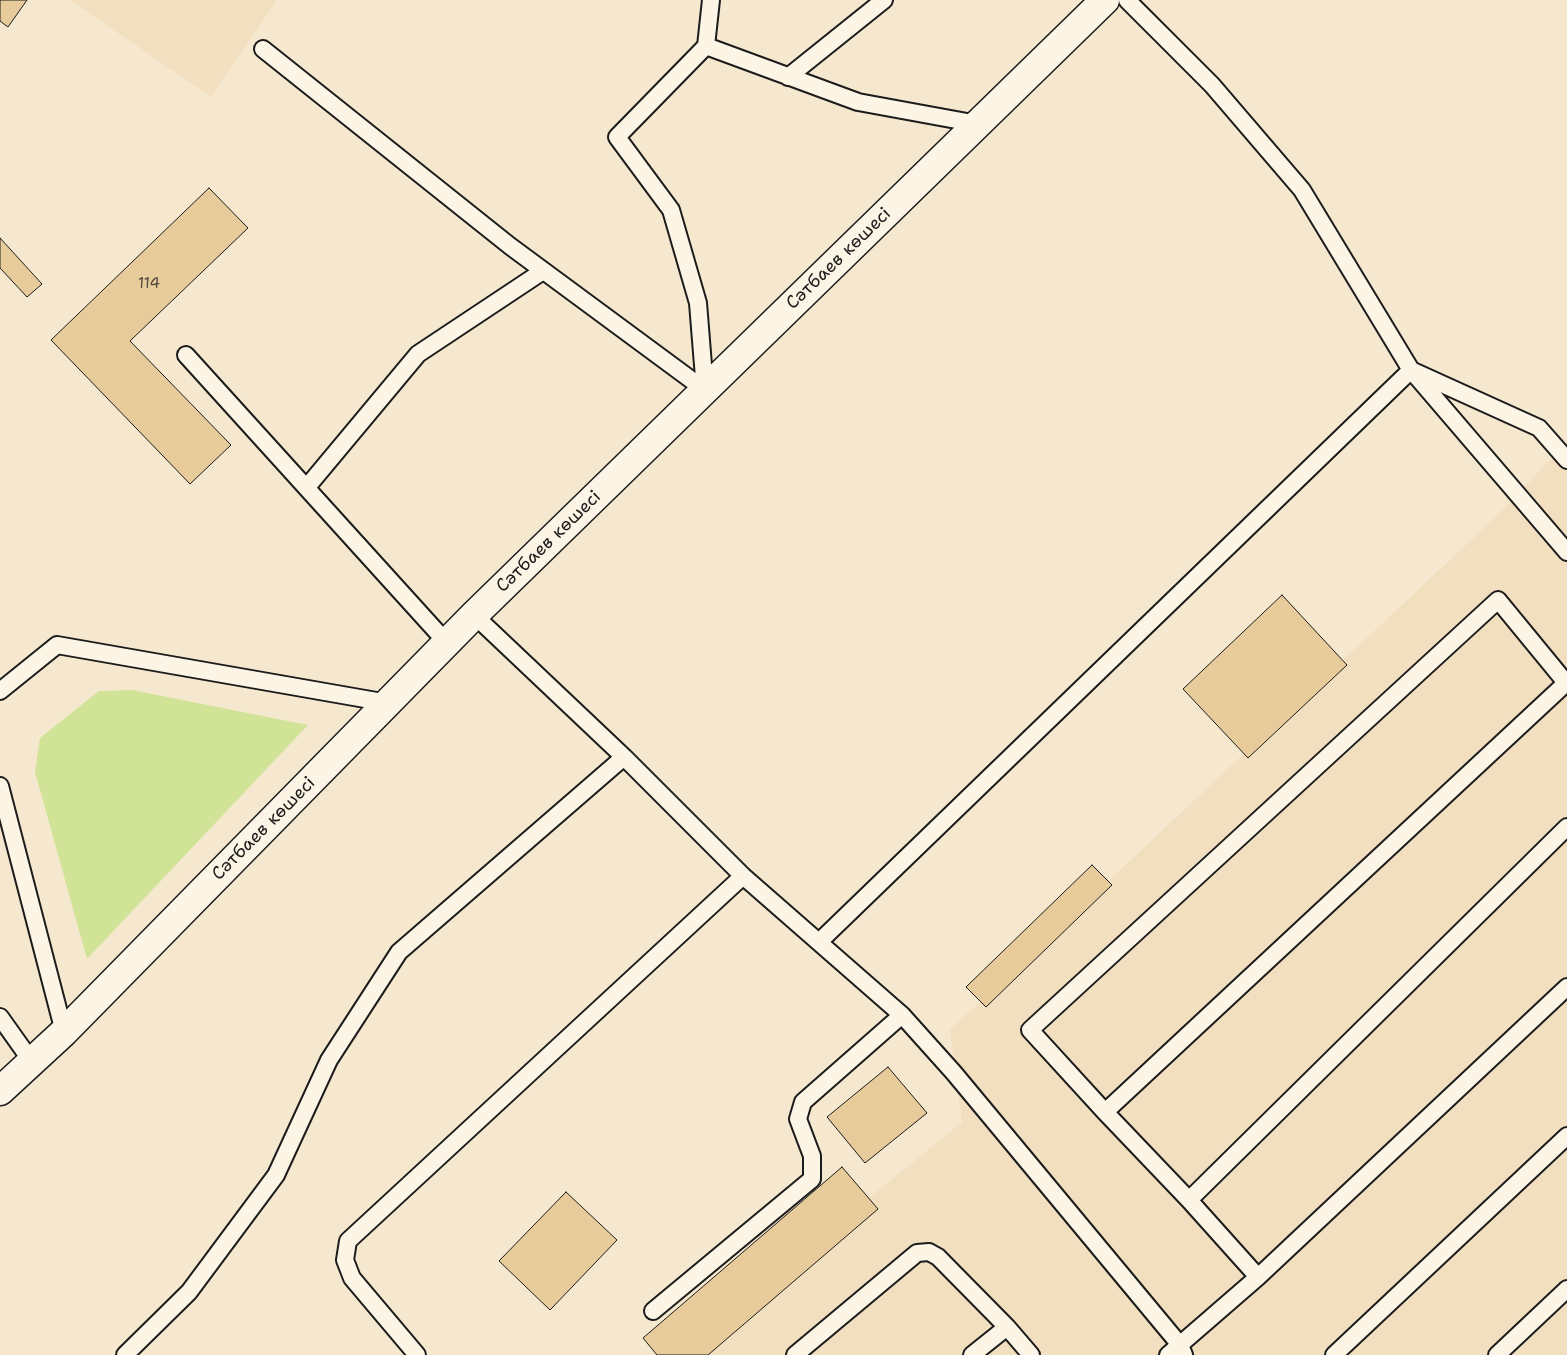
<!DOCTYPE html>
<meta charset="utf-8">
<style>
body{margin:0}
canvas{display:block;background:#f6e8cf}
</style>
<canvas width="1567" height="1355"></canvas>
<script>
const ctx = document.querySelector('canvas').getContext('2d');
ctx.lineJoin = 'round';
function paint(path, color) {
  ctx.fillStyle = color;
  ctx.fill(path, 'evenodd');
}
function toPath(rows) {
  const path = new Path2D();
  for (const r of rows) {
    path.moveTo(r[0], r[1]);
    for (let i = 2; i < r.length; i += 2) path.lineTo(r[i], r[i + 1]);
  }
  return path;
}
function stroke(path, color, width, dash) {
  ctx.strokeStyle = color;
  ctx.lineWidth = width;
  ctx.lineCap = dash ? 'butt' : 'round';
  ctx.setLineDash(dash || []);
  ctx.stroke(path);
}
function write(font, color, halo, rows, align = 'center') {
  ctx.font = font + ' "Shantell Sans",sans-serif';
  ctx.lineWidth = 4.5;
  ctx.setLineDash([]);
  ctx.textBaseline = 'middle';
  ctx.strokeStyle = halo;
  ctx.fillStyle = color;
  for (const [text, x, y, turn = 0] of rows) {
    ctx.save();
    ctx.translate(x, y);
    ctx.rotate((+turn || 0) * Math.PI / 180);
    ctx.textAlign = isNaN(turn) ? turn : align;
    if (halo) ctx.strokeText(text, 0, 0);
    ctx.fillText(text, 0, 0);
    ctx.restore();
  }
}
paint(toPath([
 [70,0,277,0,211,97],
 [1567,441,1567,1355,677,1355,962,1122,950,1030,1504,509]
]), '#f2dfbf');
paint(toPath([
 [132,690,308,725,87,959,35,772,40,738,99,691]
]), '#d1e397');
const building = toPath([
 [0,0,27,0,8,27,0,21,0,0],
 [209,188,248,228,130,341,231,445,190,484,51,340,209,188],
 [0,238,42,284,27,297,0,268,0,238],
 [1282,595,1347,665,1248,758,1183,689,1282,595],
 [1092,865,1112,885,986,1007,966,987,1092,865],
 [888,1067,927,1113,865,1163,827,1117,888,1067],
 [842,1167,878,1209,708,1355,657,1355,643,1338,842,1167],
 [566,1192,617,1240,550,1310,499,1261,566,1192]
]);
paint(building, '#e7cb9b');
stroke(building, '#1c1c1c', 1);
const service = toPath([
 [1127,0,1212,85,1302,190,1411,370,1539,428,1567,460],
 [706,46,711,0],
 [263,49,510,246,705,390,698,303,671,210,617,137,706,46,858,102,978,124],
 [788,77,884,0],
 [186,355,447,643],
 [307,487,418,354,543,271],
 [474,615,624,757,743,876,902,1015,954,1073,1180,1345,1184,1355],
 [0,691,57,645,388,703],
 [0,786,64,1032],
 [819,942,1411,370,1567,552],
 [0,1017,32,1062],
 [1105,1112,1566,683],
 [1189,1200,1567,827],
 [1258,1277,1189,1200,1105,1112,1030,1030,1498,600,1567,684],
 [653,1311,812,1179,812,1156,798,1119,803,1102,902,1015],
 [125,1355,189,1292,276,1175,329,1060,399,952,624,757],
 [417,1355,352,1278,345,1260,348,1241,743,876],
 [795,1355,917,1253,929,1252,938,1257,1007,1327,1031,1355],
 [972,1355,1007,1327],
 [1168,1355,1258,1277,1567,987],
 [1334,1355,1567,1136],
 [1497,1355,1567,1289]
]);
const secondary = toPath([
 [0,1091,64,1032,474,615,1105,0]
]);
stroke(service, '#1c1c1c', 20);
stroke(secondary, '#1c1c1c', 31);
stroke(service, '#fcf5e5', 16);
stroke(secondary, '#fcf5e5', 28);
write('15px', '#4f483c', null, [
 ["114",149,284]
]);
write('18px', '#1c1c1c', '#fcf5e5', [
 ["Сәтбаев көшесі",839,259,-44],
 ["Сәтбаев көшесі",549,542,-44],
 ["Сәтбаев көшесі",264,829,-45]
]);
</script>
